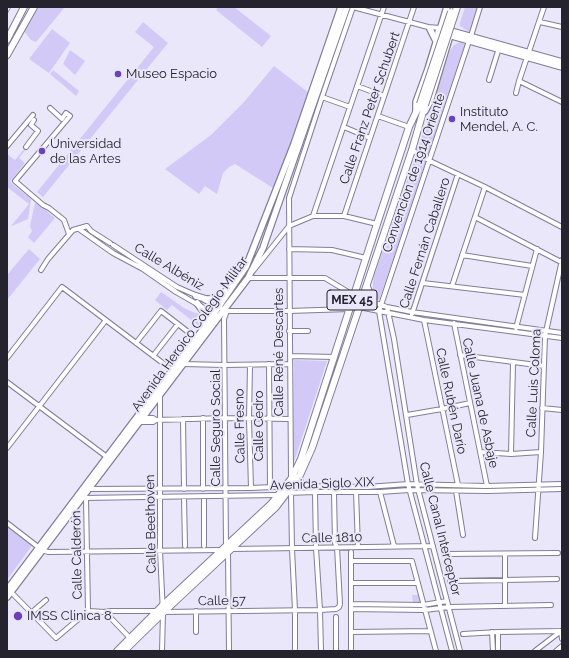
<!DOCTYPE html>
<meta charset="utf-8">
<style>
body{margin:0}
#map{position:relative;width:569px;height:658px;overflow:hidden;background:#eae7fa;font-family:Raleway,sans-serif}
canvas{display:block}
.frame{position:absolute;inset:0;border:8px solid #25232e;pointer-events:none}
</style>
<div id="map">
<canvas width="569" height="658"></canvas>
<div class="frame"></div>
</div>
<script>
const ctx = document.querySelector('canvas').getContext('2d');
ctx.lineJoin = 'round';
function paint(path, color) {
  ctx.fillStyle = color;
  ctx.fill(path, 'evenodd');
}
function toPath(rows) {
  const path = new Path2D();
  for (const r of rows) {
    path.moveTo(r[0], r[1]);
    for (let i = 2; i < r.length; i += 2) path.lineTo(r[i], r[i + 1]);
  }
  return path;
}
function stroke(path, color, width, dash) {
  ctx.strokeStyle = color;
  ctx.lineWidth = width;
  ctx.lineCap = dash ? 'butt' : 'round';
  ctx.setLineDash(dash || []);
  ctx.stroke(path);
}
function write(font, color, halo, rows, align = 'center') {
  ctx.font = font + ' Raleway,sans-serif';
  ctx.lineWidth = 4;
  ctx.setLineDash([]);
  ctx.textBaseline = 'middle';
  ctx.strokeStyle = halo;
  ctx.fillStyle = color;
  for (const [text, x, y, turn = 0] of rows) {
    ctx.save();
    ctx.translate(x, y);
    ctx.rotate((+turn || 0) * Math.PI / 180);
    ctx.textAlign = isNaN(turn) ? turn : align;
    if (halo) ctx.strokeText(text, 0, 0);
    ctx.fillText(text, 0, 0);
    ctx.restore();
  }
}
paint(toPath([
 [38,7,65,7,36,42,31,40,24,31],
 [218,7,234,7,271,36,262,47,216,10],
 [465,7,477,7,469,32,460,26,460,23],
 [143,22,168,43,43,197,37,192,154,47,135,32],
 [52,29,70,43,49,73,29,59],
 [460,42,466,44,429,156,418,149,450,51,454,45],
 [70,50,85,61,75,75,63,64],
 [274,66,309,93,289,153,273,188,235,164,229,167,223,173,217,194,205,186,199,194,165,169,211,135,244,102],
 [53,70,79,91,76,96,50,74],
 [26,147,27,148,19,158,25,163,10,182,31,199,28,219,12,226,11,226,29,204,7,187,7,154,15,160],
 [416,155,427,162,379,300,375,298,372,292,374,276],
 [35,203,41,206,55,218,34,243,28,237,32,231,30,226],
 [29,249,40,259,7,300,7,275],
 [161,292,184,308,195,313,198,313,202,321,202,324,199,326,172,305,167,310,155,300],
 [294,360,327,361,293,465],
 [7,525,33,544,7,580],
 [412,595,421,595,423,604,413,603]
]), '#d2c9f7');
const street = toPath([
 [540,22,562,27],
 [471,36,480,7],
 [489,80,499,48],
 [519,81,562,102],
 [357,86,384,96],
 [516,93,519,81,544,7],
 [322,97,350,107],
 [50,108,62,119,66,113,70,116,15,181,43,205,49,208,64,220,69,234],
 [378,116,409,127],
 [344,127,370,138],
 [7,146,33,115],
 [26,147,38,131,31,125,34,120],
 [412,150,430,161,485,187,562,227],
 [313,216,384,7],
 [344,216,414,7],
 [475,217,561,262],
 [79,229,113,253,143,269,176,292,216,315],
 [113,245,177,287,198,296],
 [289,249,332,250,366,258],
 [462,255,532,266],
 [41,270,48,259,73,230,87,226,91,231,110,243],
 [253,271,289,226,313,216,344,216,377,224],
 [248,278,325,278,353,295,387,307,412,312,562,333],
 [423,283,525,295],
 [367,284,374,302],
 [452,286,485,187],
 [204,300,227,311,289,311,349,309,359,307,424,320,562,338],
 [387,307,394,339,417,485,460,651],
 [412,314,458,174],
 [424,320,458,485],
 [454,323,487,486],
 [516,328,537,249],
 [289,331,308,331],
 [136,343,161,311,196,338],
 [460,355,544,366],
 [153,356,178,324],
 [290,356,335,357],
 [7,358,62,287,172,370],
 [183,364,225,365,289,364],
 [269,364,270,488],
 [250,365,249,419,251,488],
 [7,382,107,457],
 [160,396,160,551,163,613,162,651],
 [542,408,562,410],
 [407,415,442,409,470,403],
 [141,418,153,418,156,420,226,418,290,419],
 [183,419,184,489],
 [139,422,153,422,156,420],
 [7,448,106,320],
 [481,452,511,454,541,452],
 [511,454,513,363],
 [291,476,289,198,322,97,353,7,428,27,440,28],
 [89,489,251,488,293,486,367,487,408,484,486,486,562,484],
 [203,489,203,418],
 [456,491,463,535],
 [291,492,292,549,295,610,295,651],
 [315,492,316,548,320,610,321,651],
 [356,492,358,547],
 [380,492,394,546],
 [287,493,315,492,380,492,409,490,488,491,562,489],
 [184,497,185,546],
 [82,498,278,495],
 [86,498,88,611],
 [7,523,42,550,48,552,222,550],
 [535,538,541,452,545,336,562,260],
 [204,546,204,497],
 [226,546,224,319,227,311],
 [232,549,433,546],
 [228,552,229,651],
 [444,554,558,553],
 [352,561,412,561,436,651],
 [450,581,557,579],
 [351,583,418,583],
 [11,592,56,638,88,611,105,612,111,611,157,611],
 [351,604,423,605,447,601],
 [505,605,505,554],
 [351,609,425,610,449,607,551,605],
 [105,612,130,638],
 [163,612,320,610,336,609,339,607,340,604,337,547,335,543,334,492],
 [31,613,46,600],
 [196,632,196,611],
 [351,632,430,631],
 [492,632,493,651],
 [498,632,498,651],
 [463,634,498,632,562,631],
 [336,651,336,617],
 [351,651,351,552],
 [452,651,408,484,379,311,469,41],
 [535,651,561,631,562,639],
 [556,651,562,646]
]);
const secondary = toPath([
 [440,28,562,62],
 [430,29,436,41],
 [438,32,562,67],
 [425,111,430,102,451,32],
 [416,112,416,102,428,69,447,7],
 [196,296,206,299,214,299,229,289],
 [197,303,203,311,205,316,204,326],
 [7,590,204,328,246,267,294,144,341,7],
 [7,597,248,278,263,248,347,7]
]);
const primary = toPath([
 [7,40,24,7],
 [7,55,34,7],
 [298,478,301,483,306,486],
 [117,651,162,606,271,504,291,479,301,459,377,224,409,127,420,104],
 [124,651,167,609,276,507,300,475,312,448,412,150,425,105]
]);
stroke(street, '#827d99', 6);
stroke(secondary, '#827d99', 8);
stroke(primary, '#827d99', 8);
stroke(street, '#fff', 4);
stroke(secondary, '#fff', 5.5);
stroke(primary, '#fff', 6);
stroke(toPath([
 [7,14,11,7]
]), '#908d9d', 1, [8, 4]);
const primaryBridge = toPath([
 [420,104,451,12],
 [425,105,457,7]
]);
stroke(primaryBridge, '#827d99', 8, []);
stroke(primaryBridge, '#fff', 6);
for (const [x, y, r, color] of [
 [118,74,4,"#6a43bb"],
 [452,119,4,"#6a43bb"],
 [42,151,4,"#6a43bb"],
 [18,616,5,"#6a43bb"]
]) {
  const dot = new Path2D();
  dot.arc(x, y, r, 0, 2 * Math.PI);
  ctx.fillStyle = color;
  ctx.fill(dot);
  stroke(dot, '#eae7fa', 1.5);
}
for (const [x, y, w] of [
 [352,300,50]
]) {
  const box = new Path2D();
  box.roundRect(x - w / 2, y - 10, w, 20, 3);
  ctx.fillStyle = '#eae7fa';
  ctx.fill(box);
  stroke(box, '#25232e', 1);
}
write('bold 12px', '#25232e', null, [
 ["MEX 45",352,300]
]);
write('13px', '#25232e', '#eae7fa', [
 ["Museo Espacio",126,74],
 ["Instituto",460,112],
 ["Mendel, A. C.",460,127],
 ["Universidad",50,144],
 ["de las Artes",50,159],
 ["IMSS Clinica 8",27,616]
], 'left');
write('13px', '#25232e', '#eae7fa', [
 ["Calle Franz Peter Schubert",370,108,-71],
 ["Convencion de 1914 Oriente",414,173,-71],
 ["Calle Fernán Caballero",425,243,-72],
 ["Calle Albéniz",169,267,31],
 ["Avenida Heroico Colegio Militar",190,334,-54],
 ["Calle René Descartes",279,352,-90],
 ["Calle Luis Coloma",534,383,-87],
 ["Calle Rubén Darío",451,401,78],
 ["Calle Juana de Asbaje",480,403,78],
 ["Calle Fresno",240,426,-91],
 ["Calle Cedro",259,426,-90],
 ["Calle Seguro Social",216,428,-90],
 ["Avenida Siglo XIX",322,484,-2],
 ["Calle Beethoven",151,524,-91],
 ["Calle Canal Interceptor",440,529,76],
 ["Calle 1810",332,538,-1],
 ["Calle Calderón",77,555,-91],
 ["Calle 57",222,601,-1]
]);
</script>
